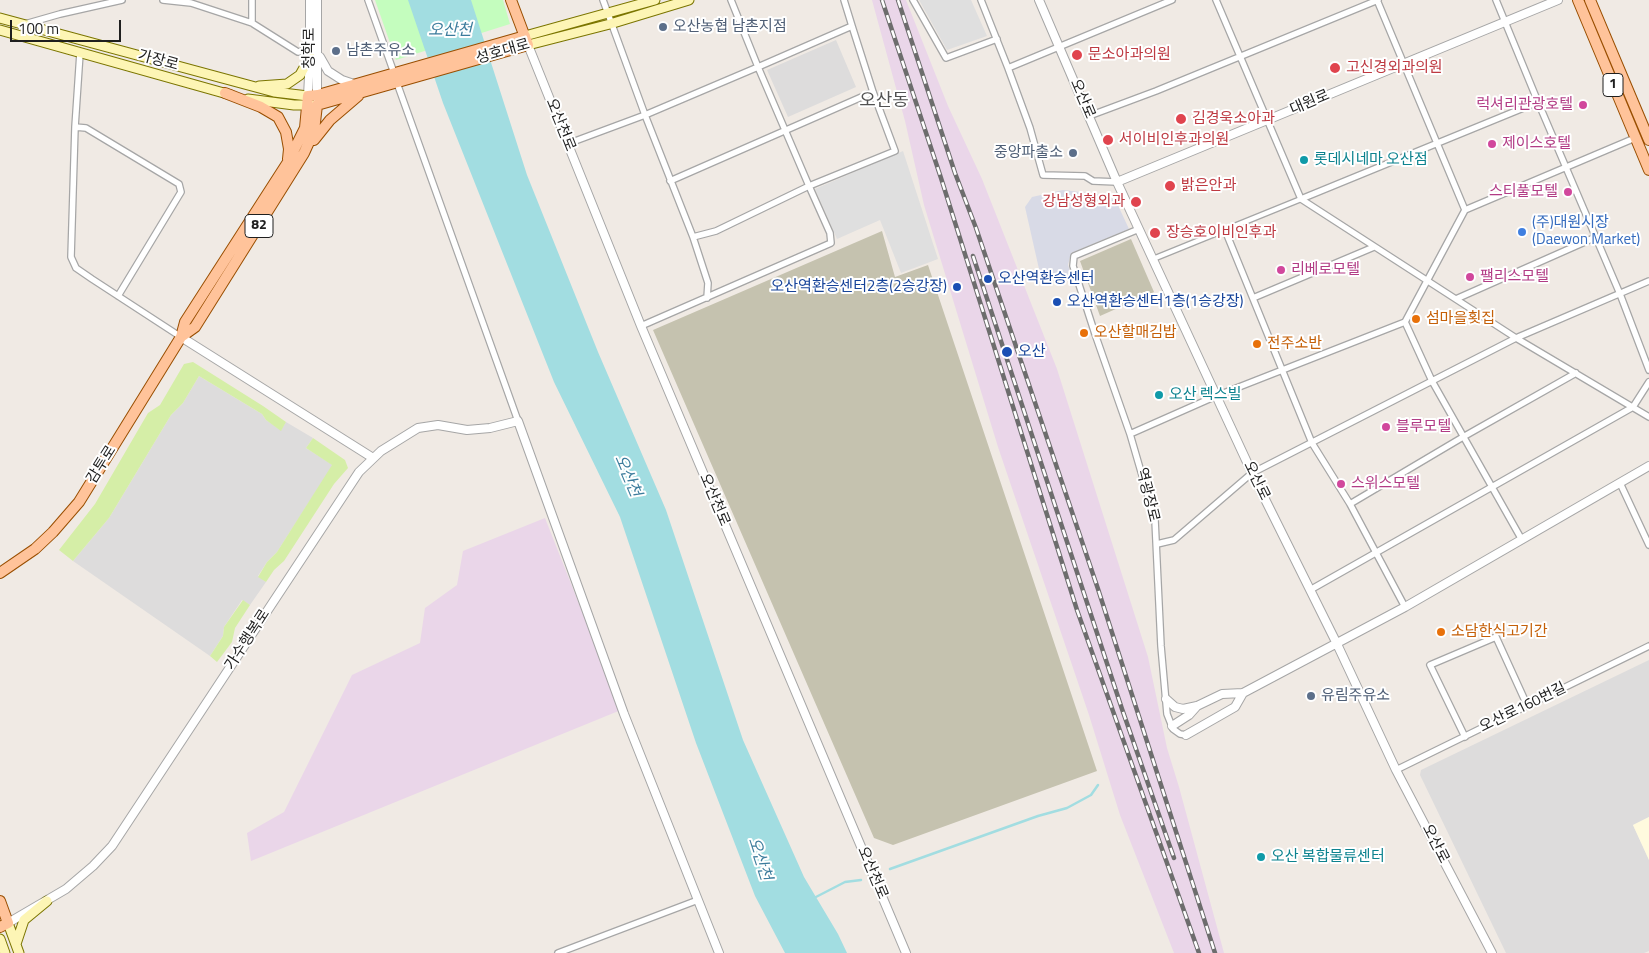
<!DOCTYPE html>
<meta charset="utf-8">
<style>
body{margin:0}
#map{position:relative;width:1649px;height:953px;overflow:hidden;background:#f0eae4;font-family:"Titillium Web",sans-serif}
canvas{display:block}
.scale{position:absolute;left:10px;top:20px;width:111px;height:22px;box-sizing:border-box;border:2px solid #1f1f1f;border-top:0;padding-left:6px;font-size:15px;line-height:18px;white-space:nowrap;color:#1f1f1f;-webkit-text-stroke:4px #fff;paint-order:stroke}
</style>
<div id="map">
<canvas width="1649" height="953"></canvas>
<div class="scale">100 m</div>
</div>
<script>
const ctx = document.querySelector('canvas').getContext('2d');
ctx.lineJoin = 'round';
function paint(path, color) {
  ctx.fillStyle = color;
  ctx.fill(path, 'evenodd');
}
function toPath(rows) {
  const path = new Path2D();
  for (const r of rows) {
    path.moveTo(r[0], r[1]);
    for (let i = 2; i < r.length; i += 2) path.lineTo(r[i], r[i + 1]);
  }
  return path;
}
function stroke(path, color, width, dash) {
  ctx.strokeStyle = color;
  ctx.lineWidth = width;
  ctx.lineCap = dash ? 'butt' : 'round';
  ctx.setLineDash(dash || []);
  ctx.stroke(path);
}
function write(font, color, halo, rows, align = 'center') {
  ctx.font = font + ' "Titillium Web","Noto Sans KR",sans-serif';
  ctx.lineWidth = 4;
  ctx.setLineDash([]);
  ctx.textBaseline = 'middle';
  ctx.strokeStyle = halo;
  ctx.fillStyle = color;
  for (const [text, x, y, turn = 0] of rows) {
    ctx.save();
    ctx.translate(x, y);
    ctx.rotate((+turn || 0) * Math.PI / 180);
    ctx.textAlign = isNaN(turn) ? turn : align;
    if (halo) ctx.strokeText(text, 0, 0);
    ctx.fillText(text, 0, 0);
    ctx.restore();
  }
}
paint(toPath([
 [836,40,856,87,788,117,767,70],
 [199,376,262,414,266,420,281,430,286,422,313,438,306,448,333,465,277,552,267,562,258,576,266,582,250,605,242,600,224,627,223,636,210,656,73,561,109,518,171,415,183,403],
 [1649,660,1649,817,1633,825,1649,860,1649,951,1644,953,1506,953,1420,775,1421,770]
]), '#dddcdc');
paint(toPath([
 [872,0,906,0,948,106,982,179,1057,369,1148,657,1167,748,1179,787,1224,953,1174,953,1120,815,1089,715,998,447,924,205,905,121],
 [545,518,621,710,251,861,247,833,284,812,352,675,420,643,425,608,457,585,463,551]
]), '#ead6e9');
paint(toPath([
 [1649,817,1649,860,1633,825]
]), '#fffade');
paint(toPath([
 [882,231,895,277,928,265,1097,771,893,845,874,838,653,330],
 [1131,239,1154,292,1100,316,1080,261]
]), '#c5c2af');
paint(toPath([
 [193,362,263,406,286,422,281,431,266,420,262,414,199,376,183,403,171,415,109,518,73,561,59,550,95,504,148,413,160,405,184,364],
 [313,438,345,460,348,468,334,484,284,561,274,570,266,582,258,577,267,562,277,552,332,465,306,448],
 [243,600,250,605,235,628,232,642,217,662,210,656,223,636,224,627]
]), '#d5eea7');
paint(toPath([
 [375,0,503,0,510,24,396,60]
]), '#c4fdbe');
paint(toPath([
 [919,0,971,0,987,36,947,50],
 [903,151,938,259,901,273,880,220,837,239,815,189]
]), '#dfdfdf');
paint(toPath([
 [1063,190,1106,195,1116,201,1129,229,1071,253,1068,265,1074,283,1039,269,1025,207,1032,197]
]), '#d8dae6');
paint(toPath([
 [408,0,471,0,527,175,598,352,666,510,743,740,804,877,838,934,847,953,785,953,755,896,696,743,620,517,554,382,443,103]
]), '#a2dde1');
stroke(toPath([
 [890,869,1038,816,1067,808,1091,795,1098,785],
 [814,898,845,882,861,880]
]), '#a2dde1', 2.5);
const pedestrian = toPath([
 [1153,259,1301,199]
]);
const minor = toPath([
 [163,0,191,3,252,23,298,52,310,50],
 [368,0,394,73],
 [603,0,645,115,693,237,708,283,707,298],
 [844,0,852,26],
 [913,0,946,58,997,39],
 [981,0,1008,68,1030,128,1043,175,1085,176,1093,181,1117,182],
 [1216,0,1301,199,1516,338,1649,417],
 [252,23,252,0],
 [25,24,60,14,122,0],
 [80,53,75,127,71,257,76,268,92,279,181,337],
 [1008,68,1172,0],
 [397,83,518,421],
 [1538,102,1620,294,1649,370],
 [1089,116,1156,91,1378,0],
 [75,127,86,128,179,184,181,192,118,296],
 [567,144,645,115,758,67,852,26,873,92,895,151,809,186,758,67,731,0],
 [670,181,873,92],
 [1301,199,1538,102,1496,0],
 [1465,210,1635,138],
 [1139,229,1074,256,1073,266,1095,334,1130,434,1155,520,1161,646,1167,714,1173,729,1180,734,1186,735],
 [1225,230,1312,443,1350,504,1463,437,1576,373],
 [1253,298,1374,247],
 [1456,299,1596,237],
 [1405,322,1432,381,1522,540],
 [641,326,831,243,830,233,809,186,716,231,693,237],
 [1130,434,1216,396,1405,322,1465,210,1377,0],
 [1620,483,1649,545],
 [1350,504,1405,607],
 [1157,544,1174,540,1252,473,1516,338,1649,281],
 [1310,590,1633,407,1649,382],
 [1465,737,1430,665,1496,637,1527,705],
 [1396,770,1649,646],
 [558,953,698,900]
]);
const tertiary = toPath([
 [317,0,317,98],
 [1039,0,1117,182,1252,473,1337,644,1396,770,1492,953],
 [528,45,641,326,906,953],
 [320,57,328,71,342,80,354,84],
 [308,96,310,57,310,0],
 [1117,182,1558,0],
 [181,337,373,458],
 [1166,699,1175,707,1183,709,1197,706,1222,694,1243,693,1405,607,1649,466],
 [1172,726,1189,715,1197,706],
 [1186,735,1235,707,1243,693],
 [8,923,66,889,93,866,112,846,359,472,381,451,418,428,438,425,467,430,490,428,518,421,624,714,719,953]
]);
const secondary = toPath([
 [0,18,274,92,308,96],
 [0,30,231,95],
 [525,36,655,0],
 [528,45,610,24,689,0],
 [259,86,287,84,300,75,310,57],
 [248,99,294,105,312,105],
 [8,923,19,953],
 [0,939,5,953],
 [16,944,24,920,47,901]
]);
const primary = toPath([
 [1578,0,1649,170],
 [1590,0,1649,140],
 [225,93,261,107,278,117,286,132,289,149,288,159],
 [314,140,330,120,358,96],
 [181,337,195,327,304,153,314,131,317,105,528,45,511,0],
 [0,573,35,549,53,532,79,502,181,337,185,322,288,162,305,128,308,96,318,95,525,36],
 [0,901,8,923,0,927]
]);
stroke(pedestrian, '#a6a6a6', 7);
stroke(minor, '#a6a6a6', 8);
stroke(tertiary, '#a6a6a6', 10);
stroke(secondary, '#7b7500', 11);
stroke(primary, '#994e00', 12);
stroke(pedestrian, '#fff', 4.5);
stroke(minor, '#fff', 5.5);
stroke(tertiary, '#fff', 8);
stroke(secondary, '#fdf5b5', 9);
stroke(primary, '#ffc39a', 10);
const rail = toPath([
 [882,0,941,178,1077,610,1199,953],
 [898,0,955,173,976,228,1098,589,1215,953],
 [973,256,1122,709,1174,858]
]);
stroke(rail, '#6d6d6d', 4.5);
stroke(rail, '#fff', 2.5, [8]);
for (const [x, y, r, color] of [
 [663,27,5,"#5c6f8a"],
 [336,51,5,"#5c6f8a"],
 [1077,55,6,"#e0444e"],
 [1335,68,6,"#e0444e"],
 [1583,105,5,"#d1479c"],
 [1181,119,6,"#e0444e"],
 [1108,140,6,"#e0444e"],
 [1492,144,5,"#d1479c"],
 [1073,153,5,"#5c6f8a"],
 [1304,160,5,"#0f9aa8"],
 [1170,186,6,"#e0444e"],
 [1568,192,5,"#d1479c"],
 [1136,202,6,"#e0444e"],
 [1522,232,5,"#3f7fe0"],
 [1155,233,6,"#e0444e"],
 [1281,270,5,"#d1479c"],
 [1470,277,5,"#d1479c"],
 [988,279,5,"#1a4fb4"],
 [957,287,5,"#1a4fb4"],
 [1057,302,5,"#1a4fb4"],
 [1416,319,5,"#e8710a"],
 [1084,333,5,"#e8710a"],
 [1257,344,5,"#e8710a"],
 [1007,352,6,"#1a4fb4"],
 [1159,395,5,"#0f9aa8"],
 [1386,427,5,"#d1479c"],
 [1341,484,5,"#d1479c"],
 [1441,632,5,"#e8710a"],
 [1311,696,5,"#5c6f8a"],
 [1261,857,5,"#0f9aa8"]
]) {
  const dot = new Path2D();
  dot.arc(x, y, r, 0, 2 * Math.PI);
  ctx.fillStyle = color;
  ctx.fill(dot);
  stroke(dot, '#fff', 2);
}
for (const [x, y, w] of [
 [1613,85,20],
 [259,226,28]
]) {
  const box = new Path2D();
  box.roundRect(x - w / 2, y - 11.5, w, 23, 4);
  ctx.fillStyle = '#fff';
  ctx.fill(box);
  stroke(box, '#1f1f1f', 1);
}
write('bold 14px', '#1f1f1f', null, [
 ["1",1613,85],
 ["82",259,226]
]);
write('15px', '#4e5e75', '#fff', [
 ["오산농협 남촌지점",673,27],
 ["남촌주유소",346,51],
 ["중앙파출소",1063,153,"right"],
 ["유림주유소",1321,696]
], 'left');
write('15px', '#1f1f1f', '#fff', [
 ["청학로",310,48,-90],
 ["성호대로",503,52,-16],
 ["가장로",158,61,15],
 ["오산로",1082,99,67],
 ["대원로",1310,103,-23],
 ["오산천로",560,125,68],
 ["감투로",102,465,-58],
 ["오산로",1256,481,64],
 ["역광장로",1147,495,76],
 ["오산천로",714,500,67],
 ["가수행복로",248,640,-57],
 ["오산로160번길",1523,708,-26],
 ["오산로",1435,844,63],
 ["오산천로",872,873,67]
]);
write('15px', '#be3a42', '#fff', [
 ["문소아과의원",1088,55],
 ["고신경외과의원",1346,68],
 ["김경욱소아과",1192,119],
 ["서이비인후과의원",1119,140],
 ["밝은안과",1181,186],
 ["강남성형외과",1125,202,"right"],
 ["장승호이비인후과",1166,233]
], 'left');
write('15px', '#b23c85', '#fff', [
 ["럭셔리관광호텔",1573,105,"right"],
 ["제이스호텔",1502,144],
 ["스티풀모텔",1558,192,"right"],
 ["리베로모텔",1291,270],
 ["팰리스모텔",1480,277],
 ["블루모텔",1396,427],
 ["스위스모텔",1351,484]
], 'left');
write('15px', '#0d838f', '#fff', [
 ["롯데시네마 오산점",1314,160],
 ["오산 렉스빌",1169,395],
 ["오산 복합물류센터",1271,857]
], 'left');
write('15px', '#366cbe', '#fff', [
 ["(주)대원시장",1532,223],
 ["(Daewon Market)",1532,240]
], 'left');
write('15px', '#164399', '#fff', [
 ["오산역환승센터",998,279],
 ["오산역환승센터2층(2승강장)",947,287,"right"],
 ["오산역환승센터1층(1승강장)",1067,302],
 ["오산",1018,352]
], 'left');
write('15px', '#c56008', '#fff', [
 ["섬마을횟집",1426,319],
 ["오산할매김밥",1094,333],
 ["전주소반",1267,344],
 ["소담한식고기간",1451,632]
], 'left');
write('italic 16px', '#3c7c9c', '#fff', [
 ["오산천",450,31],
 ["오산천",627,476,67],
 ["오산천",759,859,72]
]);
write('18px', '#525252', '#fff', [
 ["오산동",884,102]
]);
</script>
